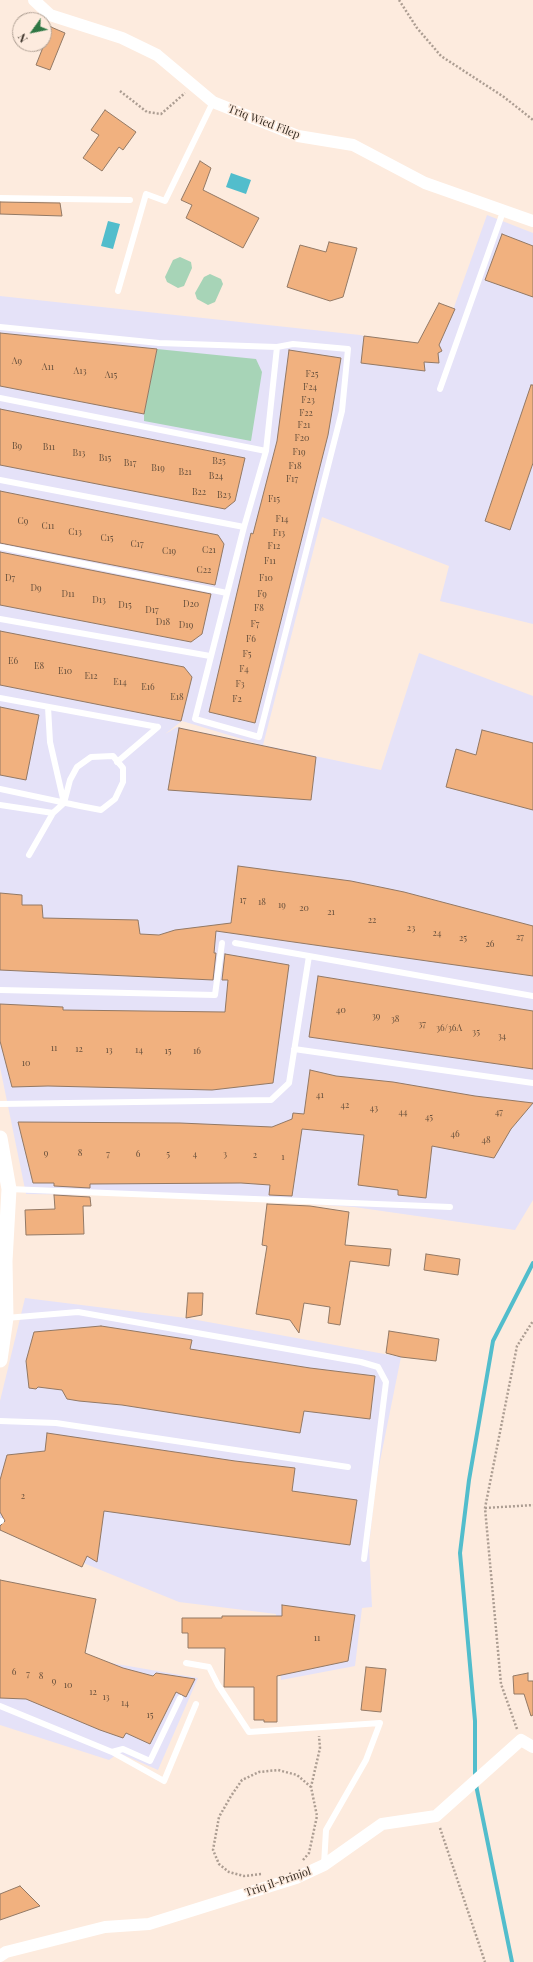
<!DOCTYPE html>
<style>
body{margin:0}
#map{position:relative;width:533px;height:1962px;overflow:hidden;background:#fdebde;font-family:"Playfair Display",serif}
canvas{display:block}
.north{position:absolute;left:12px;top:12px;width:40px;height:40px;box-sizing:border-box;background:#fdebde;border:1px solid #afa094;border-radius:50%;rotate:237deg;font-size:11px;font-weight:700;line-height:16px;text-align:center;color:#392f26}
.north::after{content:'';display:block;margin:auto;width:14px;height:18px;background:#2e7744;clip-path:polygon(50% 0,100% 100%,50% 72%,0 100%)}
</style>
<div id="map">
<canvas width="533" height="1962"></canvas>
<div class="north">N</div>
</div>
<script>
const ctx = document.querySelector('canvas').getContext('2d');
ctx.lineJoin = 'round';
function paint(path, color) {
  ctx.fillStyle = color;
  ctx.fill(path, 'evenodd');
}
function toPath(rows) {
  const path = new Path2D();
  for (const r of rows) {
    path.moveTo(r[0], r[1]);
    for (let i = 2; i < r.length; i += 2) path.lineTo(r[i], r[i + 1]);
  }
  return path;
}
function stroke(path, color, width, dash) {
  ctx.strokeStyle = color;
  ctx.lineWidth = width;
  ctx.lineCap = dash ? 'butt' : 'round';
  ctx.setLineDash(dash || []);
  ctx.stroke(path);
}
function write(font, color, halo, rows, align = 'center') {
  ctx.font = font + ' "Playfair Display",serif';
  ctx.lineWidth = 3;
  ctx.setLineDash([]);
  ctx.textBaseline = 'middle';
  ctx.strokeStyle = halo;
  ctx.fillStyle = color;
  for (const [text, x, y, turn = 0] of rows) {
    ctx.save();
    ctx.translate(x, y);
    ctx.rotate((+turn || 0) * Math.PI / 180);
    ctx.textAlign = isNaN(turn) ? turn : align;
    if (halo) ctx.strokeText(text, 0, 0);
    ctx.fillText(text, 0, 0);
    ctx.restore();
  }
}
paint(toPath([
 [487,215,533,233,533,624,440,601,449,566,322,517,263,745,381,770,419,653,533,696,533,1200,515,1230,354,1207,193,1196,26,1194,0,1067,0,296,360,335,422,350,453,310],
 [182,721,262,745,177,727,165,734],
 [25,1298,186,1318,401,1357,376,1481,369,1546,372,1607,362,1608,355,1666,281,1680,276,1614,179,1602,0,1529,0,1401],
 [0,1644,198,1678,158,1770,119,1753,109,1760,0,1725]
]), '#e5e2f8');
paint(toPath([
 [180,257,191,262,192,268,184,286,178,288,167,282,165,277,173,260],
 [210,274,221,279,223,284,215,302,208,305,197,299,195,293,204,277],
 [157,349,256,359,262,372,251,441,144,421,144,414]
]), '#a7d4b7');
paint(toPath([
 [231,173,251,180,246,194,226,187],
 [108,221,120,224,113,249,101,246]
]), '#52bdcc');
stroke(toPath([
 [512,1962,475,1780,475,1721,460,1553,469,1480,493,1341,533,1263]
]), '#52bdcc', 4);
const building = toPath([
 [51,27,65,33,50,70,36,65,51,27],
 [105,110,136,132,123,150,119,147,102,171,83,158,99,135,91,130,105,110],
 [200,161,211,168,203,190,259,218,243,248,186,218,192,205,181,200,200,161],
 [0,202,60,203,62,216,0,214,0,202],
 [502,234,533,246,533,297,485,280,502,234],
 [329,242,357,248,343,297,330,301,287,287,300,245,326,252,329,242],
 [439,303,455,309,439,345,442,351,438,353,439,363,424,362,425,371,361,363,364,336,418,343,439,303],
 [0,333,157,349,144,414,0,386,0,333],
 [289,350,341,358,328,435,255,723,209,712,251,533,253,534,277,441,289,350],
 [531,385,533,385,533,463,510,530,485,521,531,385],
 [0,409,245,458,235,501,225,509,0,465,0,409],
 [0,491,218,535,224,544,215,585,0,543,0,491],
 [0,552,211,594,202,634,191,642,0,605,0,552],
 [0,631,184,667,192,677,181,721,0,685,0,631],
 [0,707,39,715,26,780,0,775,0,707],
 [179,728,316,757,311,800,168,790,179,728],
 [482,730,533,743,533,810,446,787,456,749,476,755,482,730],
 [238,866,351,881,404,892,533,926,533,976,216,931,214,953,216,953,213,980,0,970,0,893,22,895,22,905,42,905,43,918,138,920,140,934,159,935,175,930,231,923,238,866],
 [225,954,289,965,273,1083,212,1090,48,1086,12,1087,0,1041,0,1004,63,1007,63,1010,225,1012,228,980,222,980,225,954],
 [318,976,533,1011,533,1069,309,1037,318,976],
 [310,1070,336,1076,393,1082,475,1096,533,1103,511,1129,494,1158,432,1146,426,1198,398,1195,398,1190,358,1185,364,1135,302,1129,292,1196,269,1195,270,1185,241,1183,90,1184,90,1188,54,1186,54,1183,33,1183,18,1122,180,1123,272,1127,292,1119,293,1113,304,1114,310,1070],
 [54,1195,90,1197,91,1206,83,1206,84,1234,26,1235,25,1210,55,1209,54,1195],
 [267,1204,310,1206,349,1212,345,1245,391,1249,389,1266,350,1261,340,1325,328,1323,330,1307,304,1303,299,1333,290,1320,256,1314,267,1246,262,1245,267,1204],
 [426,1254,460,1259,458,1275,424,1270,426,1254],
 [188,1293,203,1293,202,1315,186,1318,188,1293],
 [101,1326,192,1340,190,1349,310,1368,375,1376,370,1419,304,1411,300,1433,122,1405,79,1401,67,1399,62,1390,38,1387,36,1389,29,1388,26,1361,34,1332,101,1326],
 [389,1331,439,1339,436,1361,401,1357,386,1353,389,1331],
 [47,1433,235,1461,295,1468,292,1491,357,1500,350,1545,104,1511,97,1562,87,1556,82,1567,0,1530,0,1526,5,1521,0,1512,0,1480,7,1455,45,1451,47,1433],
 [0,1580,96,1599,85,1653,123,1668,153,1676,156,1673,195,1679,186,1697,176,1692,150,1744,126,1733,123,1738,100,1730,26,1699,0,1698,0,1580],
 [282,1605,355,1615,348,1661,277,1676,277,1722,264,1722,264,1720,254,1720,254,1687,224,1687,225,1648,188,1648,188,1633,182,1633,182,1618,222,1618,222,1616,282,1616,282,1605],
 [366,1667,386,1669,381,1712,361,1710,366,1667],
 [528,1673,528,1681,533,1681,533,1715,531,1716,524,1694,514,1694,513,1676,528,1673],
 [20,1886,40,1906,0,1920,0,1894,20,1886]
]);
paint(building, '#f1b17f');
stroke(building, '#937965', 1);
stroke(toPath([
 [399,0,417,28,441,56,504,97,533,120],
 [120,91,147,112,161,114,185,93],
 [485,1508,533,1505],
 [517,1729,501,1684,485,1508,517,1346,533,1321],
 [440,1828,485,1962],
 [303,1860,309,1853,317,1816,311,1787,320,1748,319,1736],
 [261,1874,244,1876,229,1872,219,1864,213,1850,219,1817,231,1796,242,1780,259,1772,278,1770,297,1775,311,1787]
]), '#ac9d92', 2.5, [2, 2]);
stroke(toPath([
 [0,198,130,200],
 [118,291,146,194,165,201,213,102],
 [0,327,159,343,277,347,293,344,348,349,342,411,259,737,195,719,244,527,266,451,277,347],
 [440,389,504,209],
 [0,398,266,451],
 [0,480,244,527],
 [0,547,227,593],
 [0,619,210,656],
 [0,698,158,727],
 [117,762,158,727],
 [0,789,80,806,101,810,115,799,123,782,123,768,113,756,91,757,77,767,70,780,64,803],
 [0,805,53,813],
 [29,855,53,813,64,803,50,742,48,707],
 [309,956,533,996],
 [0,990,215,995,222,943],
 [294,1049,533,1083],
 [0,1104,271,1100,289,1083,309,956,235,943],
 [9,1189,450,1207],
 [6,1318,78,1312,361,1362,378,1367,386,1382,364,1559],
 [0,1421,56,1423,348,1467],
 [0,1521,1,1521],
 [186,1663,209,1667,218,1685,249,1732,380,1723,366,1760,326,1830,324,1865],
 [0,1706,112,1752,164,1781,196,1704],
 [112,1752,123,1749,150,1761,180,1698]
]), '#fff', 6);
stroke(toPath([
 [34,0,50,15,122,38,157,55,213,102,298,136,353,145,425,183,533,221],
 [0,1956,6,1952,105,1927,149,1924,296,1878,324,1865,382,1824,436,1816,521,1740,533,1747]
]), '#fff', 12);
stroke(toPath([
 [0,1138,9,1189,5,1261,6,1318,0,1360]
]), '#fff', 15);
write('9px', '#67503c', null, [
 ["A9",17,361],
 ["A11",48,367],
 ["A13",80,371],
 ["F25",312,374],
 ["A15",111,375],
 ["F24",310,387],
 ["F23",308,400],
 ["F22",306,413],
 ["F21",304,425],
 ["F20",302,438],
 ["B9",17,446],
 ["B11",49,447],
 ["F19",299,452],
 ["B13",79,453],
 ["B15",105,458],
 ["B25",219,461],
 ["B17",130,463],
 ["F18",295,466],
 ["B19",158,468],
 ["B21",185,472],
 ["B24",216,476],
 ["F17",292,479],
 ["B22",199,492],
 ["B23",224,495],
 ["F15",274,499],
 ["F14",282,519],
 ["C9",23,521],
 ["C11",48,526],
 ["C13",75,532],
 ["F13",279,533],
 ["C15",107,538],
 ["C17",137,544],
 ["F12",274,546],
 ["C21",209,550],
 ["C19",169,551],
 ["F11",270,561],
 ["C22",204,570],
 ["D7",10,578],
 ["F10",266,578],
 ["D9",36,588],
 ["D11",68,594],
 ["F9",262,594],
 ["D13",99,600],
 ["D20",191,604],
 ["D15",125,605],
 ["F8",259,608],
 ["D17",152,610],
 ["D18",163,622],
 ["F7",255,624],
 ["D19",186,625],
 ["F6",251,639],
 ["F5",247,654],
 ["E6",13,661],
 ["E8",39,666],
 ["F4",244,669],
 ["E10",65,671],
 ["E12",91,676],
 ["E14",120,682],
 ["F3",240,684],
 ["E16",148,687],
 ["E18",177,697],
 ["F2",237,699],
 ["17",243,900],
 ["18",262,902],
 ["19",282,905],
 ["20",304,908],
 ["21",331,912],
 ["22",372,920],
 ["23",411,928],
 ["24",437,933],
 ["27",520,937],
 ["25",463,938],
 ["26",490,944],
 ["40",341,1010],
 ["39",376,1016],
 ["38",395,1019],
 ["37",422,1024],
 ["36/36A",449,1028],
 ["35",476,1032],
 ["34",502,1036],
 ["11",54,1048],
 ["12",79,1049],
 ["13",109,1050],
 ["14",139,1050],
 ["15",168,1051],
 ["16",197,1051],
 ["10",26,1063],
 ["41",320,1095],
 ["42",345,1105],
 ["43",374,1108],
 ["44",403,1112],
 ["47",499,1112],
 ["45",429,1117],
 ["46",455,1134],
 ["48",486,1140],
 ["9",46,1153],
 ["8",80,1153],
 ["7",108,1154],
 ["6",138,1154],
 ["5",168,1154],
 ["4",195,1154],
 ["3",225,1154],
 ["2",255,1155],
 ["1",283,1157],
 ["2",23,1496],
 ["11",317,1638],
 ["6",14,1672],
 ["7",28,1674],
 ["8",41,1676],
 ["9",54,1681],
 ["10",68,1685],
 ["12",93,1692],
 ["13",106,1697],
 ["14",125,1703],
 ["15",150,1715]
]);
write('11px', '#392f26', '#fdebde', [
 ["Triq Wied Filep",264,122,21],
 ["Triq il-Prinjol",278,1882,-19]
]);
</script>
